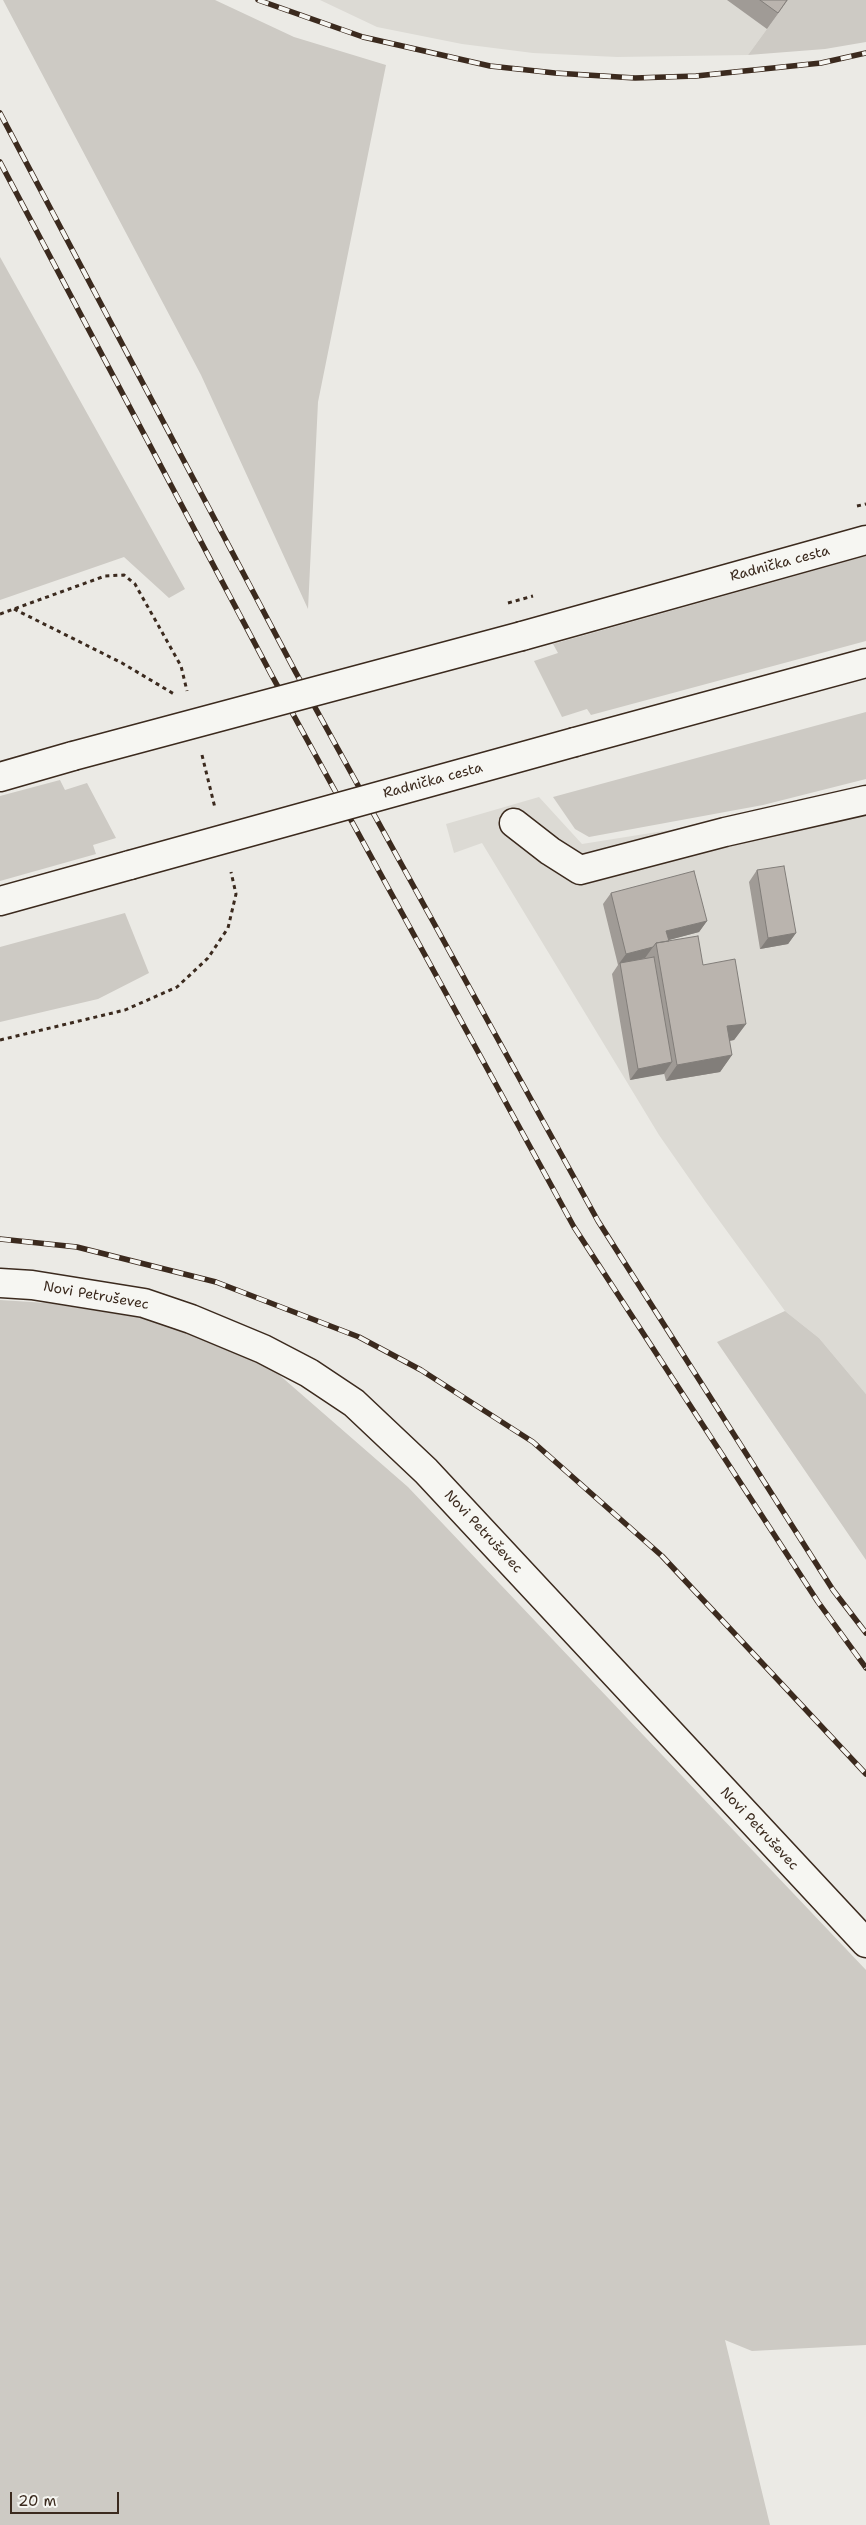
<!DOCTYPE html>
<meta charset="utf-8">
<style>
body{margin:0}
#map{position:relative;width:866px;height:2525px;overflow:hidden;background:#ebeae5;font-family:"Shantell Sans",sans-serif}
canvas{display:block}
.scale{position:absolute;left:10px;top:2492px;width:109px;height:22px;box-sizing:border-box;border:2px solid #3b2a1e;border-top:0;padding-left:6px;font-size:15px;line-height:18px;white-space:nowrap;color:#3b2a1e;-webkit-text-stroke:4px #f6f6f2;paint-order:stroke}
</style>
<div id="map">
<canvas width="866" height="2525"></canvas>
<div class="scale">20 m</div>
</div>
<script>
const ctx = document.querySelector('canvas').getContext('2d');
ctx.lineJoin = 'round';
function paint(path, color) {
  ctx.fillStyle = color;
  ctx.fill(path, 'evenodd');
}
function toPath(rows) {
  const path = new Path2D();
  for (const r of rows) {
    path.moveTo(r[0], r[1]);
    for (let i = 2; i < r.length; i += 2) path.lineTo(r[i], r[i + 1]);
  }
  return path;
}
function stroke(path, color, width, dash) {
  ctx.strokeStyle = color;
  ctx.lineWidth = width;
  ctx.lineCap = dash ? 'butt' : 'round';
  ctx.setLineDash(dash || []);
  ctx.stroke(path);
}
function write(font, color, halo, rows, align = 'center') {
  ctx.font = font + ' "Shantell Sans",sans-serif';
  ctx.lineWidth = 5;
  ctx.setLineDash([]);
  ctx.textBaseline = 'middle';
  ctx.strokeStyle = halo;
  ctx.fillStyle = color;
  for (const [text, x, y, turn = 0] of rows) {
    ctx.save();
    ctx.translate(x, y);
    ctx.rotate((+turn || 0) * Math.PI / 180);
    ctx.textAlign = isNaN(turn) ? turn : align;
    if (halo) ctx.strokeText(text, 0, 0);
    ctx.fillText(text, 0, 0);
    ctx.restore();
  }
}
paint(toPath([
 [320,0,788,0,748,55,617,57,533,53,462,44,377,27],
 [866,784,866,1394,819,1338,785,1311,705,1201,659,1135,482,843,454,853,446,824,539,797,582,844,720,822]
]), '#dcdad4');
paint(toPath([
 [3,0,215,0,294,37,386,65,318,402,308,609,201,375],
 [788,0,866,0,866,42,825,49,748,55],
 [0,257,185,589,169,598,124,557,0,600],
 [866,556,866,641,591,715,587,709,562,717,534,661,558,653,553,644],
 [866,712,866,779,763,805,589,837,575,829,553,797],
 [60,780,65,790,87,783,116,838,93,845,96,854,0,881,0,796],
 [125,913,149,973,98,999,0,1022,0,947],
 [0,1300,47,1303,155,1320,269,1366,408,1487,866,1970,866,2345,752,2351,725,2340,770,2525,0,2525],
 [785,1311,819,1338,866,1394,866,1560,717,1342]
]), '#cdcac4');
const minor = toPath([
 [514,823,550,851,580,870,725,832,866,800],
 [0,1283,32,1285,144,1303,191,1319,263,1349,309,1373,354,1403,426,1471,866,1943]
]);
const major = toPath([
 [522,636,866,540],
 [575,742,866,663],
 [0,777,73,756],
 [0,901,130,865]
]);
stroke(minor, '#3b2a1e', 31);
stroke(major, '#3b2a1e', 31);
stroke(toPath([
 [857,506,866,504],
 [508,603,533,596],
 [14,609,122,663,174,694],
 [0,614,105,576,124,575,135,584,181,666,187,691],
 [202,755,215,808],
 [0,1040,125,1010,177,987,208,958,228,928,236,894,231,872]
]), '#3b2a1e', 3, [4, 4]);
stroke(minor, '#f6f6f2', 28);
stroke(major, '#f6f6f2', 28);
const rail = toPath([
 [258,0,363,37,490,66,555,73,635,78,696,76,821,63,866,53],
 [0,113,295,671,598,1221,833,1590,866,1633],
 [0,162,271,674,574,1227,818,1602,866,1668],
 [0,1239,77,1247,216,1282,359,1337,421,1370,533,1442,662,1556,866,1774]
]);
stroke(rail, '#3b2a1e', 5.5);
stroke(rail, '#f6f6f2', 4, [11]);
const majorBridge = toPath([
 [73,756,522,636],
 [130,865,575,742]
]);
stroke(majorBridge, '#3b2a1e', 31, []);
stroke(majorBridge, '#f6f6f2', 28);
paint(toPath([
 [727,0,788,0,767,29],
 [757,870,796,933,788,944,760,949,749,882],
 [611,893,707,921,699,932,668,940,703,965,746,1024,734,1040,729,1041,732,1055,720,1072,666,1081,664,1073,630,1080,612,974,618,965,603,904]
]), '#a09b96');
paint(toPath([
 [707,921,699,932,658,943,666,931],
 [796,933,788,944,760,949,768,938],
 [653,947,645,958,620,965,620,963,618,965,626,954],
 [746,1024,734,1040,716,1043,727,1026],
 [732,1055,720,1072,666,1081,677,1065],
 [672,1062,664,1074,630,1080,638,1069]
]), '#827e7a');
const building = toPath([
 [760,0,787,0,778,13,760,0],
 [784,866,796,933,768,938,757,870,784,866],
 [694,871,707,921,666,931,669,941,656,943,653,947,626,954,611,893,694,871],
 [698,936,703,965,735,959,746,1024,727,1026,732,1055,677,1065,656,943,698,936],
 [654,957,672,1062,638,1069,620,963,654,957]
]);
paint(building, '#bab4ae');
stroke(building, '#827e7a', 1);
write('14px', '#3b2a1e', '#f6f6f2', [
 ["Radnička cesta",780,564,-15],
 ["Radnička cesta",433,781,-15],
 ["Novi Petruševec",96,1296,10],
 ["Novi Petruševec",483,1532,47],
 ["Novi Petruševec",759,1829,47]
]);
</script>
